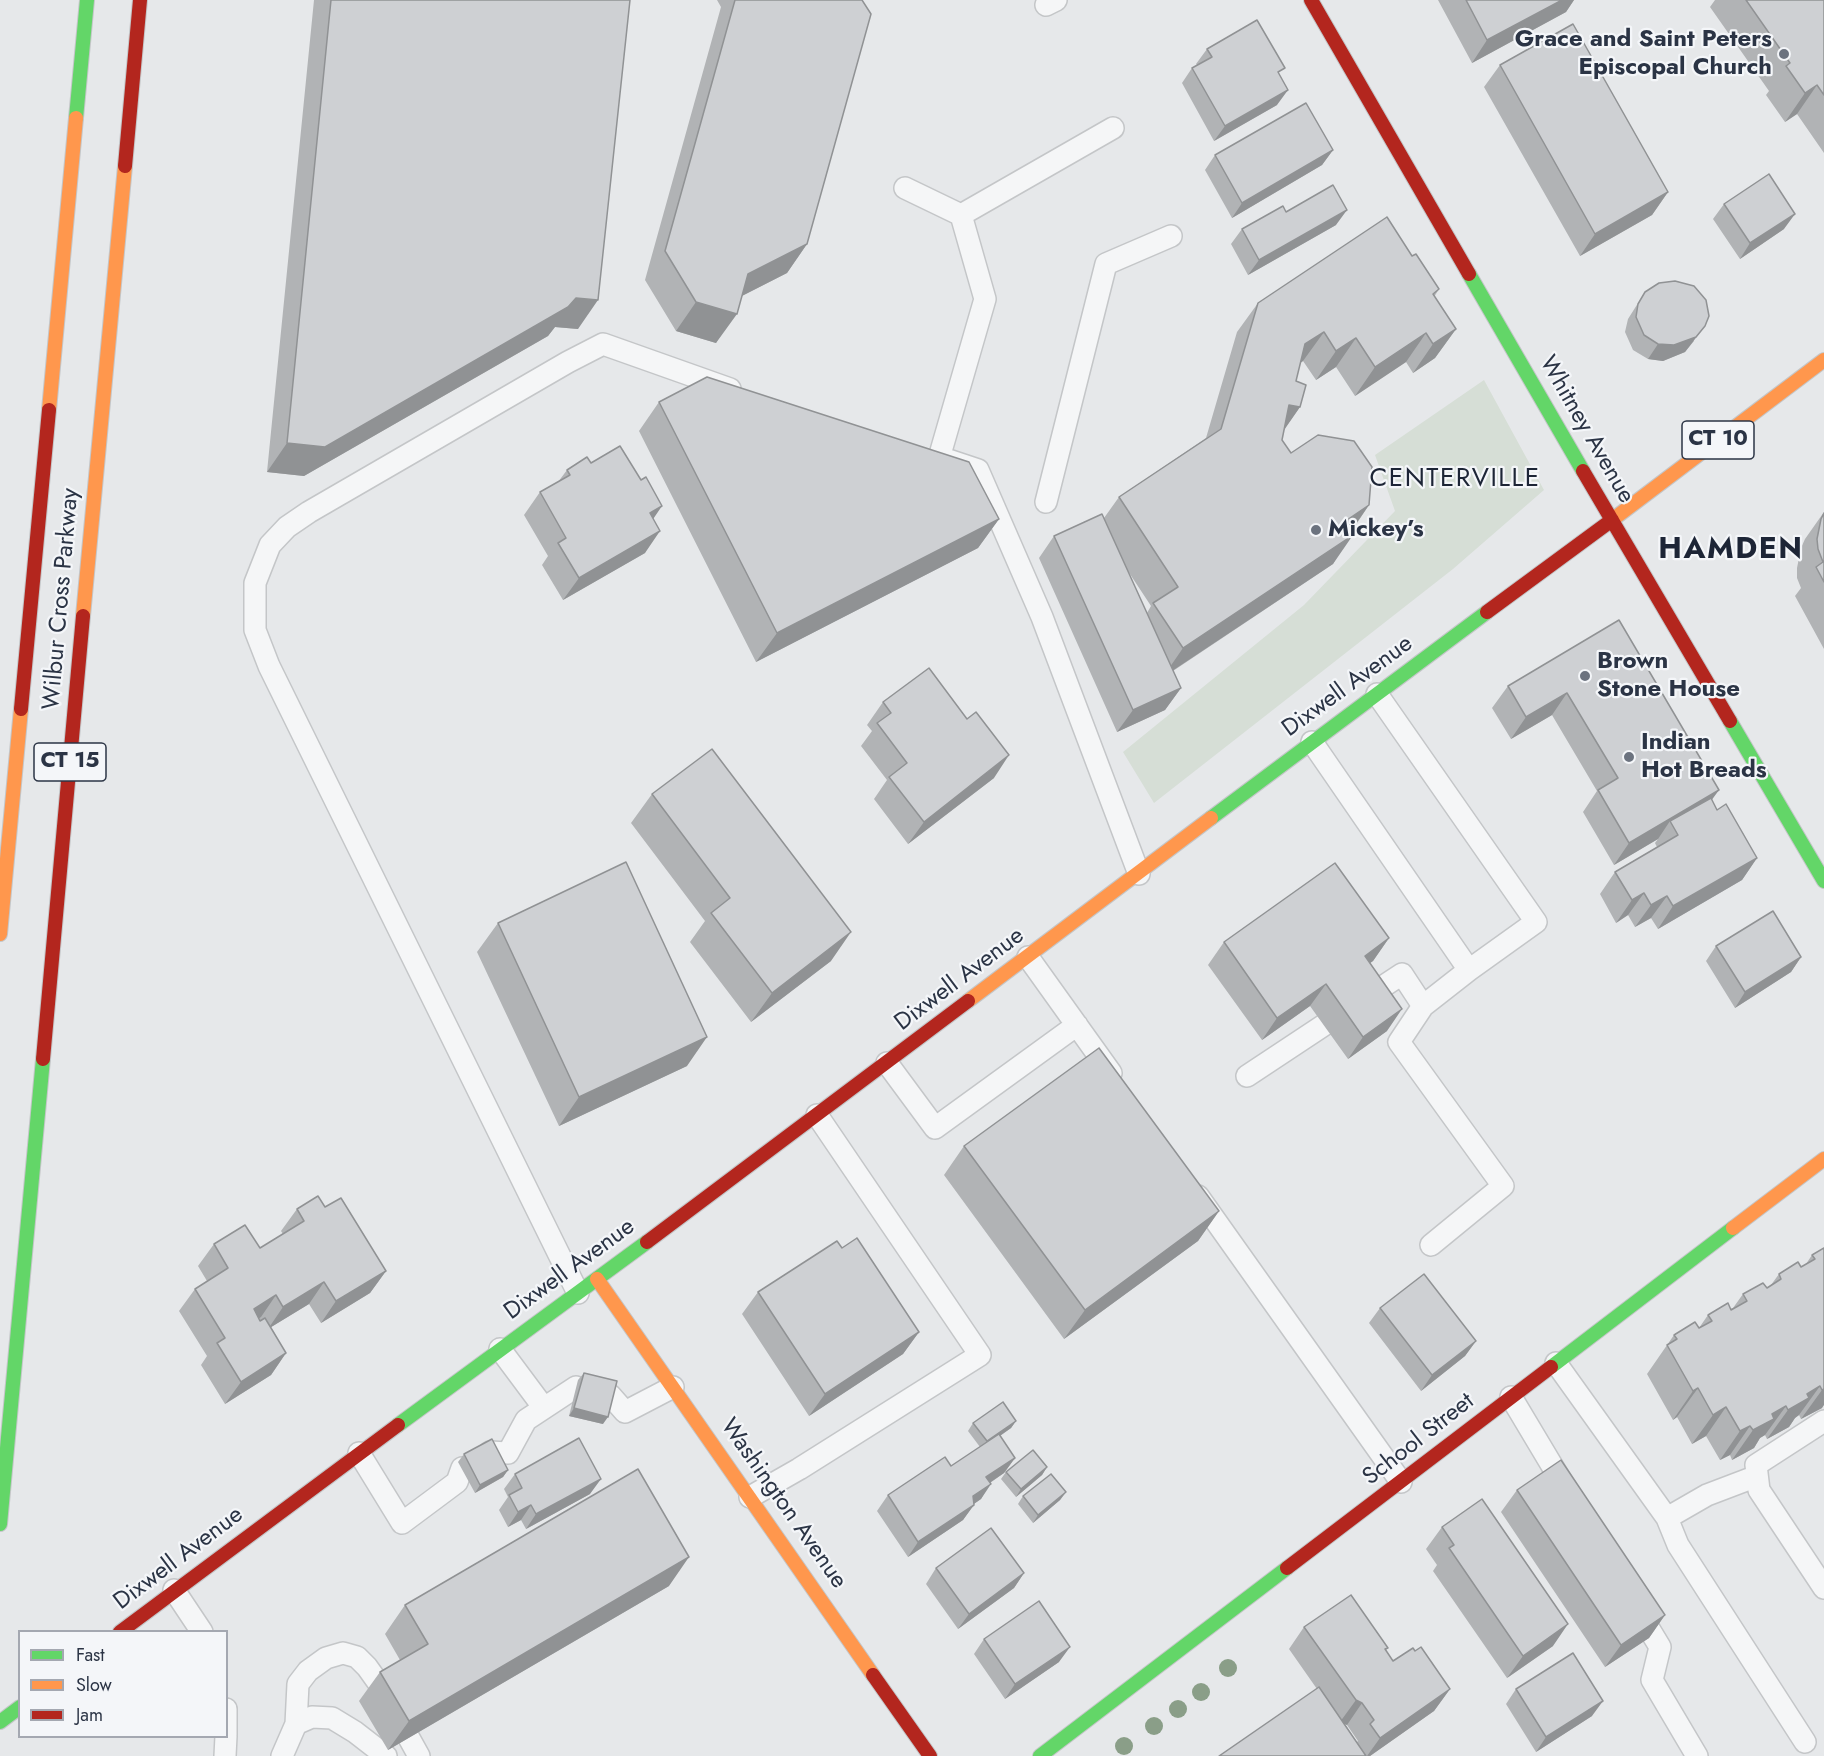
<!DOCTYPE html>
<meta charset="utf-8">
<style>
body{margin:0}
#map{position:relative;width:1824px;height:1756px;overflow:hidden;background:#e6e8ea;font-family:Jost,sans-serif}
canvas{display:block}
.legend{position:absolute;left:18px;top:1630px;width:210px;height:108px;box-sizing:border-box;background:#f4f6f9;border:2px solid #a4a8b1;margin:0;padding:8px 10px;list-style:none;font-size:18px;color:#2b3445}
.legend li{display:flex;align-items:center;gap:12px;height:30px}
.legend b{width:30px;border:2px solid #a4a8b1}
</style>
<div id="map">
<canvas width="1824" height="1756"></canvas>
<ul class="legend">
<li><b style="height:8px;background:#63d668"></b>Fast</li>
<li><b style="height:8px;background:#ff974d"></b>Slow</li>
<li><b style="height:8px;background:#b3261e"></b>Jam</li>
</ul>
</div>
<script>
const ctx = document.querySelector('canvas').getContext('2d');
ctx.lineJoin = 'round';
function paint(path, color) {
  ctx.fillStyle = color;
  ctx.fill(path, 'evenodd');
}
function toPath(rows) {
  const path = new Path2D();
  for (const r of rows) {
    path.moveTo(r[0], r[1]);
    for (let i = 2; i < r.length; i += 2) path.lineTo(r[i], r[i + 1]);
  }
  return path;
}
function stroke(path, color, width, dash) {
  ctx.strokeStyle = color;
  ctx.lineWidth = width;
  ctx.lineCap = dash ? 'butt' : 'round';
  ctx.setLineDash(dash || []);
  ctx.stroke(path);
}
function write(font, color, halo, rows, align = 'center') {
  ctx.font = font + ' Jost,sans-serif';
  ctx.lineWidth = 4.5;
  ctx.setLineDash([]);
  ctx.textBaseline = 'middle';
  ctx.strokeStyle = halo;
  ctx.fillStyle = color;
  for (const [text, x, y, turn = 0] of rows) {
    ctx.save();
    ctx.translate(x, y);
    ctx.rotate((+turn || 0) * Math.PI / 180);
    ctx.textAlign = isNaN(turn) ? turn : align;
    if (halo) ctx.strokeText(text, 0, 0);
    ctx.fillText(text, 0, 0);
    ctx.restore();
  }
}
paint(toPath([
 [1484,380,1544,490,1453,569,1154,803,1123,752,1304,605,1395,511,1375,455]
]), '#d6ded6');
const lane = toPath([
 [1046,5,1056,0],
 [905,188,961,215,1113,128],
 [939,458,985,299,961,215],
 [945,459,978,470,1042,617,1139,874],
 [1046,502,1106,264,1171,236],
 [1312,742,1469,970,1536,922,1377,694],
 [1028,957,1111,1073],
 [1364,999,1402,974,1423,1006],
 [887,1063,935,1128,1077,1025],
 [1247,1076,1324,1025],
 [1198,1196,1401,1482],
 [1431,1245,1503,1186,1399,1042,1423,1006,1469,970],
 [578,1293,269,666,255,630,255,583,270,545,287,527,309,512,568,362,603,344,730,389],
 [500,1349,544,1408],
 [1556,1363,1667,1518,1707,1495,1757,1476],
 [610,1395,625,1412,673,1387],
 [1511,1397,1566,1489],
 [1824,1421,1756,1465,1759,1490,1824,1588],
 [490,1452,508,1453,526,1420,576,1387],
 [359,1453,402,1523,457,1482,462,1468],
 [750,1497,799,1469,980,1355,817,1115],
 [1667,1518,1678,1545,1805,1742],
 [174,1590,202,1632],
 [1637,1609,1660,1647,1652,1680,1697,1756],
 [226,1709,226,1735],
 [296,1724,312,1717,332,1718,355,1732,386,1756],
 [409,1738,419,1756],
 [225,1756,226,1736],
 [282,1756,296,1724,298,1684,308,1671,326,1658,343,1653,357,1657,367,1667,382,1688]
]);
const fast = toPath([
 [76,118,87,0],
 [1469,274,1583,471],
 [1730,721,1824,881],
 [1211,818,1487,612],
 [1551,1367,1733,1228],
 [398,1425,647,1242],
 [0,1524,43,1059],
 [0,1722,20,1707],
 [1040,1756,1287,1568]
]);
const slow = toPath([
 [49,410,76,118],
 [1612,520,1824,360],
 [83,616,125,166],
 [0,934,21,709],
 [968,1001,1211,818],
 [1733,1228,1824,1159],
 [597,1279,873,1675]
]);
const jam = toPath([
 [1311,0,1469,274],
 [125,166,140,0],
 [1583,471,1730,721],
 [1487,612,1612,520],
 [21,709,49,410],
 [43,1059,83,616],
 [647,1242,968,1001],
 [1287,1568,1551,1367],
 [120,1632,398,1425],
 [873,1675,930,1756]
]);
stroke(lane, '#c4c6c8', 24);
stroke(fast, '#c4c6c8', 16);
stroke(slow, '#c4c6c8', 16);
stroke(jam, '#c4c6c8', 16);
stroke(lane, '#f5f6f7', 21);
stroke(fast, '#63d668', 14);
stroke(slow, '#ff974d', 14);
stroke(jam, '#b3261e', 14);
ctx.fillStyle = '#8a9e88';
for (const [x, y] of [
 [1228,1668],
 [1201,1692],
 [1178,1709],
 [1154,1726],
 [1124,1746]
]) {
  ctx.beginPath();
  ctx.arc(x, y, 9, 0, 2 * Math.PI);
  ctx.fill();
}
paint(toPath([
 [314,0,630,0,578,329,555,327,548,336,304,476,267,472],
 [717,0,862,0,807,244,787,273,742,296,716,343,676,331,645,280,721,7],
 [1438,0,1574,0,1566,12,1472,63],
 [1715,0,1824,0,1824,153,1797,114,1785,122,1766,95,1769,91,1710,7],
 [1207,49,1277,105,1214,141,1182,83,1192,68,1197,65,1196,64],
 [1500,65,1668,192,1652,215,1580,256,1484,87],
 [1333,150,1322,165,1232,218,1205,170,1215,155],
 [1724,204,1784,229,1740,259,1713,219],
 [1286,212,1336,225,1248,275,1231,244,1242,229],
 [1412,256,1439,289,1434,297,1456,329,1435,358,1413,373,1406,362,1355,396,1336,367,1316,380,1303,361,1300,363,1296,381,1300,407,1284,429,1282,440,1291,453,1369,505,1351,532,1333,564,1173,671,1181,688,1165,710,1117,732,1039,558,1054,536,1104,518,1119,497,1206,438,1237,332,1258,303],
 [1126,568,1151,606,1147,613],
 [1645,292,1694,341,1685,352,1663,361,1648,359,1633,350,1625,332,1628,319],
 [659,402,999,519,978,548,756,662,639,431],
 [591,463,653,519,645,553,563,600,542,565,548,556,524,515,540,492,558,482,567,470],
 [1824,512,1824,649,1795,596,1801,588,1797,578,1797,568,1801,548,1805,539],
 [1619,620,1717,810,1757,858,1742,880,1658,929,1651,918,1635,927,1628,915,1616,923,1600,894,1615,872,1657,847,1655,843,1658,839,1614,865,1583,812,1597,791,1552,715,1511,739,1492,708,1508,686],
 [883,702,994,778,908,844,874,799,887,780,861,746,872,731,867,725],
 [652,794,831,961,751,1022,690,942,705,921,631,823],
 [498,923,687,1066,559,1126,477,952],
 [1389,938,1373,961,1370,963,1387,1031,1348,1059,1310,1006,1262,1040,1208,965,1224,942],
 [1716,946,1801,957,1791,972,1735,1008,1706,961],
 [964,1146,1219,1211,1198,1241,1064,1339,944,1175],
 [325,1207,386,1271,370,1293,321,1323,309,1304,271,1327,286,1353,271,1375,225,1404,201,1365,207,1356,179,1311,195,1289,207,1281,198,1266,214,1244,260,1248,283,1234,281,1231,297,1209],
 [842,1248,919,1332,903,1354,809,1416,742,1314,758,1292],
 [1824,1248,1822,1408,1801,1419,1799,1415,1795,1418,1789,1427,1767,1439,1765,1435,1760,1438,1754,1448,1732,1460,1730,1455,1720,1460,1706,1436,1692,1444,1677,1417,1673,1420,1647,1374,1674,1335,1699,1328,1708,1315,1733,1308,1743,1294,1767,1288,1771,1285,1779,1274,1801,1267,1806,1264,1812,1255],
 [1380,1308,1476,1341,1465,1356,1421,1391,1369,1323],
 [584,1373,603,1424,569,1416,578,1380],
 [1016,1421,1011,1428,1000,1436,1015,1458,1004,1473,990,1483,981,1499,974,1504,963,1520,908,1557,877,1511,888,1495,951,1466,980,1447,968,1431,973,1423],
 [464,1454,508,1470,503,1477,475,1493,458,1462],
 [1047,1467,1042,1475,1016,1497,1001,1479,1006,1472],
 [515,1474,590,1494,526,1529,521,1520,508,1527,499,1510,508,1497,504,1489],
 [1517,1490,1665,1615,1649,1638,1605,1667,1501,1512],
 [1066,1492,1060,1500,1033,1523,1018,1504,1023,1496],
 [1442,1527,1553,1646,1507,1678,1433,1571,1437,1565,1426,1549],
 [936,1568,1024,1573,1014,1588,958,1629,926,1584],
 [669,1586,388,1750,359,1701,380,1672,400,1660,385,1634,405,1605],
 [1304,1627,1388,1648,1386,1650,1393,1661,1415,1651,1450,1689,1434,1711,1370,1756,1219,1756,1317,1689,1289,1649],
 [1345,1724,1347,1725,1358,1741,1357,1742],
 [984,1639,1059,1662,1005,1699,974,1654],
 [1516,1689,1592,1716,1536,1752,1506,1704]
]), '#b1b3b5');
paint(toPath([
 [1562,0,1574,0,1566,12,1472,63,1487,40],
 [1817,85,1797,114,1785,122,1805,93],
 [1288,90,1277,105,1214,141,1225,126],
 [1333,150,1322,165,1232,218,1242,203],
 [1668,192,1652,215,1580,256,1595,234],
 [1347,210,1336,225,1248,275,1259,260],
 [1795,214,1784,229,1740,259,1750,243],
 [807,244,787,273,728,303,748,274],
 [576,298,598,300,578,329,555,327,548,336,304,476,267,472,287,443],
 [696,302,737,314,716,343,676,331],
 [1705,326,1685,352,1663,361,1648,359,1658,344],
 [1456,329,1435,358,1413,373,1433,344],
 [1324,332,1303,361,1285,373,1305,344],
 [1426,333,1406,362,1355,396,1375,367],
 [1356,338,1336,367,1316,380,1336,351],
 [1289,405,1300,407,1280,436],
 [1369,505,1349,534,1344,522],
 [662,506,647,528,650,513],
 [999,519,978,548,756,662,777,633],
 [660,531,645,553,563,600,579,578],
 [1353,535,1333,564,1163,677,1183,648],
 [1181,688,1165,710,1117,732,1133,710],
 [1567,693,1552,715,1511,739,1526,717],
 [1009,755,994,778,908,844,924,822],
 [1719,790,1703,812,1670,821,1658,839,1614,865,1629,843],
 [1757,858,1742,880,1658,929,1673,906],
 [1644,893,1628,915,1616,923,1632,900],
 [1667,896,1651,918,1635,927,1651,905],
 [851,932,831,961,751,1022,772,993],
 [1389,938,1373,961,1349,978,1365,956],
 [1801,957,1791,972,1735,1008,1745,992],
 [1326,984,1310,1006,1262,1040,1277,1018],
 [1402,1009,1387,1031,1348,1059,1363,1037],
 [707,1037,687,1066,559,1126,579,1097],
 [1219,1211,1198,1241,1064,1339,1085,1310],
 [386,1271,370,1293,321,1323,336,1301],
 [324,1282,309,1304,268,1329,283,1307],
 [276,1295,261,1317,238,1332,254,1309],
 [919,1332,903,1354,809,1416,825,1394],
 [1476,1341,1465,1356,1421,1391,1432,1375],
 [286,1353,271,1375,225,1404,241,1382],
 [1820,1386,1799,1415,1795,1418,1789,1427,1767,1439,1788,1410,1807,1394],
 [1698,1388,1677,1417,1673,1420,1693,1391],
 [1824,1389,1824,1405,1822,1408,1801,1419,1822,1390],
 [1786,1406,1765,1435,1760,1438,1754,1448,1732,1460,1753,1430,1772,1414],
 [1726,1407,1706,1436,1692,1444,1713,1415],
 [574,1408,608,1417,603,1424,569,1416],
 [1016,1421,1011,1428,981,1449,987,1441],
 [1750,1426,1730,1455,1720,1460,1740,1431],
 [1015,1458,1004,1473,976,1492,986,1477],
 [1047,1467,1042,1475,1016,1497,1021,1489],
 [508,1470,503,1477,475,1493,480,1485],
 [601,1479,590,1494,526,1529,536,1514],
 [991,1484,981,1499,962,1512,973,1496],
 [1066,1492,1060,1500,1033,1523,1038,1515],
 [531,1505,521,1520,508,1527,518,1512],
 [974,1505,963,1520,908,1557,918,1542],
 [689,1557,669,1586,388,1750,409,1721],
 [1024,1573,1014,1588,958,1629,969,1614],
 [1665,1615,1649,1638,1605,1667,1621,1645],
 [1568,1624,1553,1646,1507,1678,1523,1656],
 [1070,1647,1059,1662,1005,1699,1015,1684],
 [1450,1689,1434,1711,1370,1756,1367,1756,1380,1738],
 [1356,1700,1362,1703,1347,1725,1340,1722],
 [1603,1701,1592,1716,1536,1752,1546,1737]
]), '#909294');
const building = toPath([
 [331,0,630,0,598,300,576,298,568,307,325,447,287,443,331,0],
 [735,0,862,0,871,14,807,244,748,274,737,314,696,302,665,251,735,0],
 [1466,0,1562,0,1487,40,1466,0],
 [1746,0,1824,0,1824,95,1817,85,1805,93,1786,66,1790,63,1746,0],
 [1257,20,1285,68,1278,72,1288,90,1225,126,1192,68,1212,57,1207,49,1257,20],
 [1573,24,1668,192,1595,234,1500,65,1573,24],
 [1306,103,1333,150,1242,203,1215,155,1306,103],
 [1769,174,1795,214,1750,243,1724,204,1769,174],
 [1333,185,1347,210,1259,260,1242,229,1283,206,1286,212,1333,185],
 [1387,217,1412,256,1416,254,1439,289,1433,294,1456,329,1433,344,1426,333,1375,367,1356,338,1336,351,1324,332,1305,344,1296,381,1306,385,1300,407,1289,405,1282,440,1291,453,1318,435,1354,441,1372,467,1369,505,1344,522,1353,535,1183,648,1153,603,1178,587,1119,497,1221,429,1258,303,1387,217],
 [1675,281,1694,286,1706,300,1709,316,1705,326,1696,337,1674,345,1658,344,1644,335,1636,317,1638,304,1645,292,1659,283,1675,281],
 [707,377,969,462,999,519,777,633,659,402,707,377],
 [620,446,641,480,646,477,662,506,650,513,660,531,579,578,558,543,566,538,540,492,570,475,567,470,587,457,591,463,620,446],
 [1824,513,1824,582,1816,567,1823,562,1818,549,1817,539,1821,519,1824,513],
 [1102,514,1181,688,1133,710,1054,536,1102,514],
 [1619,620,1719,790,1629,843,1598,790,1618,778,1567,693,1526,717,1508,686,1619,620],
 [929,668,967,719,976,712,1009,755,924,822,889,777,907,763,877,723,891,713,883,702,929,668],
 [712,749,851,932,772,993,711,913,730,898,652,794,712,749],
 [1711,798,1717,810,1726,804,1757,858,1673,906,1667,896,1651,905,1644,893,1632,900,1615,872,1678,835,1670,821,1711,798],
 [626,862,707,1037,579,1097,498,923,626,862],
 [1335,863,1389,938,1365,956,1402,1009,1363,1037,1326,984,1277,1018,1224,942,1335,863],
 [1773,911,1801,957,1745,992,1716,946,1773,911],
 [1099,1048,1219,1211,1085,1310,964,1146,1099,1048],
 [318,1196,325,1207,341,1198,386,1271,336,1301,324,1282,283,1307,276,1295,254,1309,260,1321,265,1318,286,1353,241,1382,217,1343,225,1338,195,1289,228,1268,214,1244,245,1225,260,1248,304,1221,297,1209,318,1196],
 [857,1238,919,1332,825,1394,758,1292,837,1241,842,1248,857,1238],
 [1824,1248,1824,1389,1822,1390,1820,1386,1807,1394,1809,1398,1788,1410,1786,1406,1772,1414,1774,1419,1753,1430,1750,1426,1740,1431,1726,1407,1713,1415,1698,1388,1693,1391,1667,1345,1677,1339,1674,1335,1695,1322,1699,1328,1712,1321,1708,1315,1728,1303,1731,1310,1747,1301,1743,1294,1763,1283,1767,1288,1781,1279,1779,1274,1798,1262,1801,1267,1815,1259,1812,1255,1824,1248],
 [1424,1274,1476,1341,1432,1375,1380,1308,1424,1274],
 [584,1373,617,1381,608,1417,574,1408,584,1373],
 [1003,1402,1016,1421,987,1441,973,1423,1003,1402],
 [999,1434,1015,1458,986,1477,991,1484,973,1496,974,1505,918,1542,888,1495,945,1457,951,1466,999,1434],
 [579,1438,601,1479,536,1514,531,1505,518,1512,509,1495,522,1488,515,1474,579,1438],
 [492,1439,508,1470,480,1485,464,1454,492,1439],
 [1033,1450,1047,1467,1021,1489,1006,1472,1033,1450],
 [1561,1460,1665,1615,1621,1645,1517,1490,1561,1460],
 [638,1469,689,1557,409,1721,380,1672,428,1644,405,1605,638,1469],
 [1051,1474,1066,1492,1038,1515,1023,1496,1051,1474],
 [1482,1499,1568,1624,1523,1656,1449,1548,1454,1545,1442,1527,1482,1499],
 [991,1528,1024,1573,969,1614,936,1568,991,1528],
 [1351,1595,1388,1648,1385,1649,1393,1661,1413,1648,1415,1651,1421,1647,1450,1689,1380,1738,1370,1724,1374,1720,1362,1703,1356,1700,1304,1627,1351,1595],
 [1039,1601,1070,1647,1015,1684,984,1639,1039,1601],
 [1573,1653,1603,1701,1546,1737,1516,1689,1573,1653],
 [1319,1687,1366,1756,1219,1756,1319,1687]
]);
paint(building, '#ced0d3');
stroke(building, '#909294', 1.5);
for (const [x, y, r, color] of [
 [1784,54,6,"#6c737f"],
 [1316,530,6,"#6c737f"],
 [1585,676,6,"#6c737f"],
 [1629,757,6,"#6c737f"]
]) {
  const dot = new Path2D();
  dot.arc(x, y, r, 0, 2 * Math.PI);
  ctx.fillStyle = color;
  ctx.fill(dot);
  stroke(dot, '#f4f6f9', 2);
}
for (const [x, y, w] of [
 [1718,440,72],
 [70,762,72]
]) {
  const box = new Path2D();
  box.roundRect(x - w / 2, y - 19, w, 38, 4.5);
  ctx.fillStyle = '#f4f6f9';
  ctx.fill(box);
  stroke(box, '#2b3445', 1.5);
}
write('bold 22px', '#2b3445', null, [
 ["CT 10",1718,440],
 ["CT 15",70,762]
]);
write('bold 24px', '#2b3445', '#f4f6f9', [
 ["Grace and Saint Peters",1772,40,"right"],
 ["Episcopal Church",1772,68,"right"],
 ["Mickey’s",1328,530],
 ["Brown",1597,662],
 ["Stone House",1597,690],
 ["Indian",1641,743],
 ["Hot Breads",1641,771]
], 'left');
write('24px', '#2b3445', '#f4f6f9', [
 ["Whitney Avenue",1586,430,60],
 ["Wilbur Cross Parkway",62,599,-85],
 ["Dixwell Avenue",1348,687,-36],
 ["Dixwell Avenue",960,980,-37],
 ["Dixwell Avenue",570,1270,-36],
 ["School Street",1419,1440,-38],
 ["Washington Avenue",783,1504,55],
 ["Dixwell Avenue",179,1559,-37]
]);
ctx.letterSpacing = '1.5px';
write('26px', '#1d2536', '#f4f6f9', [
 ["CENTERVILLE",1455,480]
]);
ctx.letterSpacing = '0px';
ctx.letterSpacing = '1.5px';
write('bold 30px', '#1d2536', '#f4f6f9', [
 ["HAMDEN",1731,551]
]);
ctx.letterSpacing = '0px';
</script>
